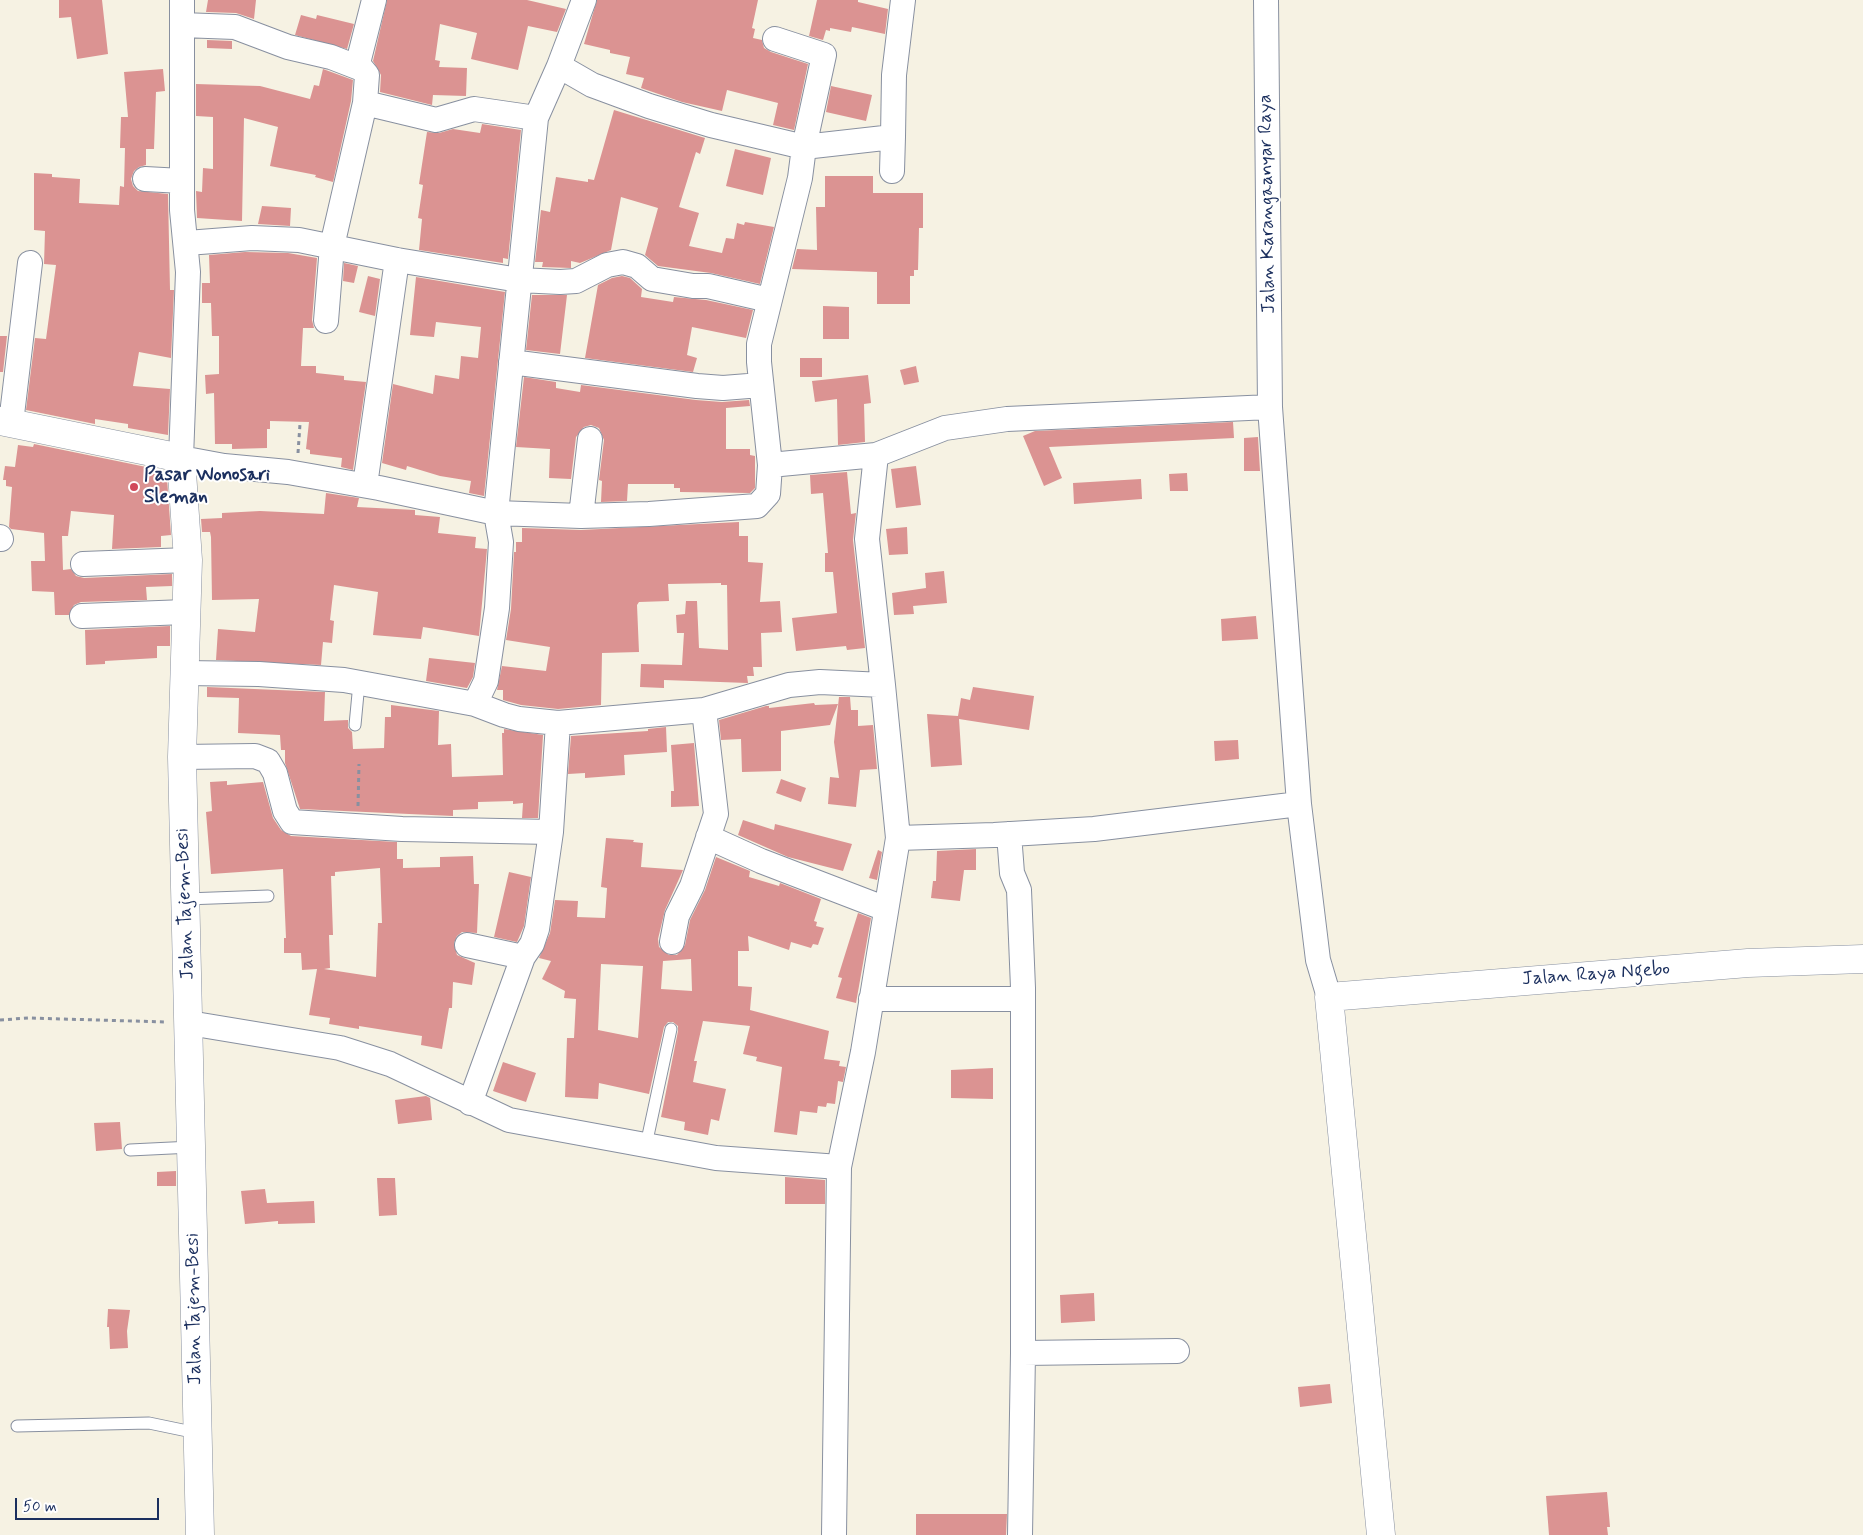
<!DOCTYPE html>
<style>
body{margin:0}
#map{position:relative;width:1863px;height:1535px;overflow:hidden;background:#f6f2e3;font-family:Mynerve,sans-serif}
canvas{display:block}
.scale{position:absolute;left:15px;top:1498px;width:144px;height:22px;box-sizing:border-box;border:2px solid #1b2f5e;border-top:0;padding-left:6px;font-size:15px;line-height:18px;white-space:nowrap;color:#1b2f5e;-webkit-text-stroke:4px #fff;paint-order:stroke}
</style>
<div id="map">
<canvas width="1863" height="1535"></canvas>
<div class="scale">50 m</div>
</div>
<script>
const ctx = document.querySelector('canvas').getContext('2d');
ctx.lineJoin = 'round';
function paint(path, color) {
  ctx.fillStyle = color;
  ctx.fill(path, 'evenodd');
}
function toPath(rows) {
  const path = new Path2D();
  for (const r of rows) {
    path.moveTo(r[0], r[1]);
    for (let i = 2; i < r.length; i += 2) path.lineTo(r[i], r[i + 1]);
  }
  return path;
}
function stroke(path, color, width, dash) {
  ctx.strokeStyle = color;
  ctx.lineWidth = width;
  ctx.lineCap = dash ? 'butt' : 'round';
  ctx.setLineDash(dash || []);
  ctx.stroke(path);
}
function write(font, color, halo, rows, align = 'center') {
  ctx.font = font + ' Mynerve,sans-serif';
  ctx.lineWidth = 4;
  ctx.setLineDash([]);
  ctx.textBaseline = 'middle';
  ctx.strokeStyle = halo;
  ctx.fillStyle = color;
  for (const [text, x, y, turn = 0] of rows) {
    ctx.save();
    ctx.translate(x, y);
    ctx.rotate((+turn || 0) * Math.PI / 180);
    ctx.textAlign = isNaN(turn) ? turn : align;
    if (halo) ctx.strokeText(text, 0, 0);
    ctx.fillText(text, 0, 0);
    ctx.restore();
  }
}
paint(toPath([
 [59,0,102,0,108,54,77,59,71,17,59,18],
 [208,0,256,0,254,19,236,13,206,12],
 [387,0,527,0,566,9,557,32,528,26,518,70,471,59,477,33,440,24,435,60,440,61,439,67,467,68,466,96,433,95,432,105,380,92,381,75,373,61],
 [597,0,758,0,752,28,755,29,753,38,762,40,764,48,771,52,808,64,794,130,773,125,778,103,727,90,722,111,682,102,641,88,644,78,626,74,630,57,610,53,610,50,584,44],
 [817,0,858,0,858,2,888,9,885,34,852,27,851,32,830,28,830,31,826,30,823,40,809,36],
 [301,15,316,19,317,15,354,24,347,49,295,35],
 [207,40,232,41,232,49,207,48],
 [163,69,165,91,156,92,154,149,146,149,146,165,139,167,134,171,131,179,133,186,138,191,168,194,170,290,174,290,171,358,139,352,133,386,170,389,168,435,128,428,128,424,95,419,95,424,26,410,35,338,46,339,56,265,44,264,45,231,34,230,34,173,52,174,52,177,80,179,79,203,119,205,120,186,124,187,125,148,120,148,121,117,128,117,124,72],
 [323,69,353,80,351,101,333,182,315,177,316,175,270,166,278,127,244,118,242,221,197,218,196,191,202,192,203,168,213,169,213,117,196,116,196,84,260,86,310,99,314,85,319,86],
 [831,86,872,95,866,121,826,112],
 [614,110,705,138,700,154,696,152,679,207,699,213,689,246,722,253,726,238,734,239,737,223,744,225,745,222,774,227,760,284,711,273,658,266,645,255,658,208,621,197,611,250,580,263,571,261,571,268,542,267,543,262,535,262,541,210,550,212,556,177,588,182,588,179,594,180],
 [482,124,521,130,508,259,503,258,503,263,419,250,422,219,418,218,423,185,419,184,427,132,439,133,453,129,480,133],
 [735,149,771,158,763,195,726,186],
 [825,176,873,176,873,193,923,193,923,228,919,228,918,270,914,270,914,276,910,276,910,304,877,304,877,272,792,269,797,249,817,250,816,207,825,207],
 [262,206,291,208,290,226,258,224],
 [245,252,288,253,317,258,312,320,314,328,303,328,301,366,316,366,316,373,344,376,344,380,366,382,353,470,341,467,342,458,310,454,310,450,306,449,309,422,270,421,270,429,267,429,267,448,232,449,232,444,215,444,214,393,206,394,205,375,219,374,219,336,212,336,211,303,202,303,202,283,210,283,209,255],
 [344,263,358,266,354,283,343,281],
 [368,276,380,279,375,316,359,312],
 [622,276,630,278,642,289,641,297,673,302,674,297,706,300,753,310,746,338,692,327,687,355,697,358,693,372,585,358,598,285,612,278],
 [416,277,505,292,484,496,469,493,471,481,440,476,407,466,406,470,382,463,393,384,433,394,435,375,459,379,461,356,478,358,481,327,436,322,434,337,410,335],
 [532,295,567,295,560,354,526,350],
 [823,306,849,307,849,339,823,339],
 [0,336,7,336,3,372,0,372],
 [800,358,822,358,822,377,800,377],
 [916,366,919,382,904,385,900,370],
 [868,375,871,403,864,404,865,442,838,445,837,399,815,402,812,381],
 [524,377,556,382,556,388,580,392,581,385,696,400,722,402,749,400,750,406,726,408,726,449,750,449,750,455,755,456,755,488,750,493,680,492,680,488,674,488,674,484,628,484,627,501,601,502,602,481,599,480,604,440,599,428,591,425,584,427,576,437,571,479,549,478,550,449,516,447],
 [1233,422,1234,438,1049,447,1062,478,1044,486,1023,436,1035,431],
 [1258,437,1260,471,1244,471,1244,438],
 [34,444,156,469,154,479,167,478,171,535,161,536,161,547,112,549,114,515,71,511,68,536,62,536,63,570,71,569,76,576,84,578,172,574,172,586,146,587,147,600,81,602,74,605,69,615,55,615,54,592,32,591,31,561,45,561,44,533,11,529,9,527,12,487,6,486,6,480,3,480,5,466,15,467,18,445,33,447],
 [916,466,921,505,896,508,891,469],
 [847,472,851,514,856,513,853,540,865,648,847,650,846,646,796,651,792,618,837,613,833,572,825,572,825,553,828,553,823,493,811,494,810,475],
 [1187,473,1188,491,1170,491,1169,474],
 [1141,479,1142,499,1074,504,1073,483],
 [326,493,359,498,357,507,415,510,415,515,440,517,438,533,476,537,475,548,487,549,479,636,423,627,421,639,373,635,378,592,334,585,330,620,334,621,332,643,323,642,321,665,216,660,218,629,255,632,259,599,212,600,211,537,210,532,202,532,201,519,222,518,222,513,260,511,324,514],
 [739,522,739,536,748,536,748,562,763,563,760,602,780,601,782,632,761,633,762,667,753,667,754,676,747,676,748,683,664,680,664,688,640,687,641,664,682,665,684,633,677,633,676,615,685,614,686,601,697,601,699,648,728,650,727,585,721,585,721,583,668,584,669,601,639,602,637,605,639,652,602,653,601,705,558,709,521,705,503,700,503,690,497,690,502,666,546,671,550,647,506,640,511,609,514,552,516,552,516,542,522,542,522,528,581,530],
 [907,527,908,554,889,555,886,529],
 [944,571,947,603,913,606,914,614,894,615,892,593,926,588,925,573],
 [1256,616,1258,639,1222,641,1221,619],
 [170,626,170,646,157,646,157,658,105,661,105,664,86,665,85,630],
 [429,658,475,663,473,677,467,688,426,681],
 [207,687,325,692,324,721,348,720,348,728,352,732,353,749,384,748,385,717,391,717,391,705,439,711,438,745,451,744,452,777,503,775,502,733,504,733,504,729,543,735,538,818,522,818,523,803,513,804,513,801,478,802,478,809,453,810,453,816,300,809,285,763,285,750,281,750,280,735,238,733,239,698,207,697],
 [973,687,1034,696,1029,730,959,719,962,765,931,767,927,714,958,716,961,698,970,700],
 [839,697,850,697,851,710,858,710,858,726,873,725,877,769,860,770,856,807,828,804,830,777,839,778,834,742],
 [814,703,815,705,838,704,830,725,781,731,781,771,742,772,741,739,721,740,719,720,766,706,769,706,769,708],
 [666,727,667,752,624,755,625,775,585,778,585,773,568,774,571,736,648,731,648,729],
 [1238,740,1239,759,1215,761,1214,741],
 [694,743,699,806,671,807,671,791,674,791,671,745],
 [781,779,806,788,801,802,776,793],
 [227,781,227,785,263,782,273,818,281,830,291,836,397,842,397,859,403,859,403,868,440,867,440,857,473,856,474,884,479,884,477,933,462,932,457,936,454,943,457,955,475,963,472,985,453,982,452,1008,449,1008,442,1049,421,1045,422,1036,359,1026,359,1029,329,1024,330,1018,309,1015,317,969,302,970,301,953,284,953,284,938,286,938,283,869,211,874,206,812,212,811,210,782],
 [380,868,382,923,378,923,376,977,324,969,330,968,329,935,333,935,331,876,335,876,335,872],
 [743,820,774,830,775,824,852,844,843,871,788,857,738,835],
 [606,838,634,840,633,842,643,843,641,867,683,870,665,910,658,939,659,947,669,955,677,955,685,945,690,920,705,890,716,857,750,871,749,877,779,886,780,883,821,899,814,921,817,922,816,926,824,928,818,945,813,944,811,948,791,942,789,950,748,936,749,951,738,951,738,986,752,987,750,1010,829,1031,824,1059,840,1061,839,1066,846,1067,843,1082,838,1081,835,1104,827,1103,826,1107,818,1106,817,1113,800,1111,797,1135,774,1132,782,1067,756,1061,757,1057,743,1054,750,1026,703,1021,694,1061,697,1061,693,1082,726,1089,719,1121,711,1119,708,1135,684,1130,685,1122,661,1117,678,1031,678,1026,673,1022,668,1022,664,1027,649,1094,599,1083,598,1099,565,1097,567,1038,574,1038,576,999,564,998,565,991,542,979,551,961,539,958,550,933,555,900,578,901,577,917,605,918,607,888,601,887],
 [691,959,692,991,661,989,663,961],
 [601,964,643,966,638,1038,598,1030],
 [976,849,976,870,964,870,960,901,931,898,933,881,936,881,937,851],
 [878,850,882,852,877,880,869,878],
 [509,872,531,877,524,926,517,942,494,937],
 [858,913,871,918,856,1003,836,998,842,978,838,977],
 [503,1062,536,1073,526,1102,493,1091],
 [993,1068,993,1099,951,1098,951,1070],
 [426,1096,430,1098,432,1120,398,1124,395,1100],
 [120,1122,122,1149,96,1151,94,1123],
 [176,1171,176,1186,157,1186,157,1172],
 [785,1177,825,1180,825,1204,785,1204],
 [377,1178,395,1178,397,1215,379,1216],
 [265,1189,267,1203,314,1201,315,1223,278,1224,278,1221,245,1224,241,1191],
 [1094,1293,1095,1321,1061,1323,1060,1295],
 [108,1309,130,1310,127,1331,128,1348,110,1349,109,1327,107,1327],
 [1330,1384,1332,1403,1300,1407,1298,1387],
 [1607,1492,1610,1527,1607,1527,1608,1535,1549,1535,1546,1496],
 [916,1514,1007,1514,1006,1535,916,1535]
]), '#db9392');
const lane = toPath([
 [355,725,359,683],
 [186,899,268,896],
 [646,1145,671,1029],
 [130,1150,192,1147],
 [17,1426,149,1423,197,1433]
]);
const street = toPath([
 [182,0,182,210,188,272,181,458,224,466,288,472,379,488,496,513,501,542,497,608,486,681,475,704,504,715,519,719,558,723,704,710,789,685,820,682,883,685,898,838,994,835,1094,829,1299,804,1318,960,1329,997],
 [1266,0,1270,407],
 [182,25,235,27,288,47,331,57,362,69,367,75,365,103,332,246,326,321],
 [775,39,824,55,804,147,893,137,894,75,903,0],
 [559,66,536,118,496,513,581,516,649,514,757,506,768,494,770,465,759,362,759,344,800,178,804,147,711,125,649,106,592,85,559,66,584,0],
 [357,67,374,0],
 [365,103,436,120,474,109,536,118],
 [892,171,893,137],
 [145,179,182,181],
 [187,243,252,238,299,240,397,260,519,280,560,282,576,281,607,265,623,262,637,266,652,279,693,286,708,286,769,300],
 [511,362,697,386,723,388,761,385],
 [11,423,30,263],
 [876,455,867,539,883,685],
 [770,465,876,455,945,428,1007,419,1270,407,1299,804],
 [365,485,397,260],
 [581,516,590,439],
 [0,537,1,539],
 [83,564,188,560],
 [82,616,185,612],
 [184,673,259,674,344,680,475,704],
 [182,757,255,756,268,761,275,773,285,811,292,822,402,829,551,832],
 [1009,834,1012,873,1019,890,1023,988,1023,1353],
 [708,837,761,861,886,909],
 [672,942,677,916,692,886,716,814,704,710],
 [467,945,523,957],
 [871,999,1012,999],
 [189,1023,340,1048,390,1064,509,1120,716,1158,839,1167],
 [470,1103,523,957,532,944,537,929,551,832,558,723],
 [834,1535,839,1167,863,1052,898,838],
 [1020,1535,1023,1353,1177,1351]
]);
const secondary = toPath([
 [0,421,181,458,188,560,182,757,200,1535],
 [1381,1535,1329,997,1748,963,1863,959]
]);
stroke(lane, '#8890a0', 13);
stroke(street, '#8890a0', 26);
stroke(secondary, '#8890a0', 29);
stroke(toPath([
 [298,453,300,424],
 [358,806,359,764],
 [0,1020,28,1018,167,1022]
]), '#8890a0', 3, [4, 4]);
stroke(lane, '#fff', 11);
stroke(street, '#fff', 24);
stroke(secondary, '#fff', 28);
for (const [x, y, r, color] of [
 [134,487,5,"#d1495b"]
]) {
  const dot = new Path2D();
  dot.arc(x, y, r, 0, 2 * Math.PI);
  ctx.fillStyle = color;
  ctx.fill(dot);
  stroke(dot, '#fff', 2);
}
write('19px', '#1b2f5e', '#fff', [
 ["Jalan Karangaanyar Raya",1268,204,-91],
 ["Jalan Tajem-Besi",186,904,-92],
 ["Jalan Raya Ngebo",1596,975,-4],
 ["Jalan Tajem-Besi",195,1309,-91]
]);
write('bold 19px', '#1b2f5e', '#fff', [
 ["Pasar Wonosari",144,476],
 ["Sleman",144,498]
], 'left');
</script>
